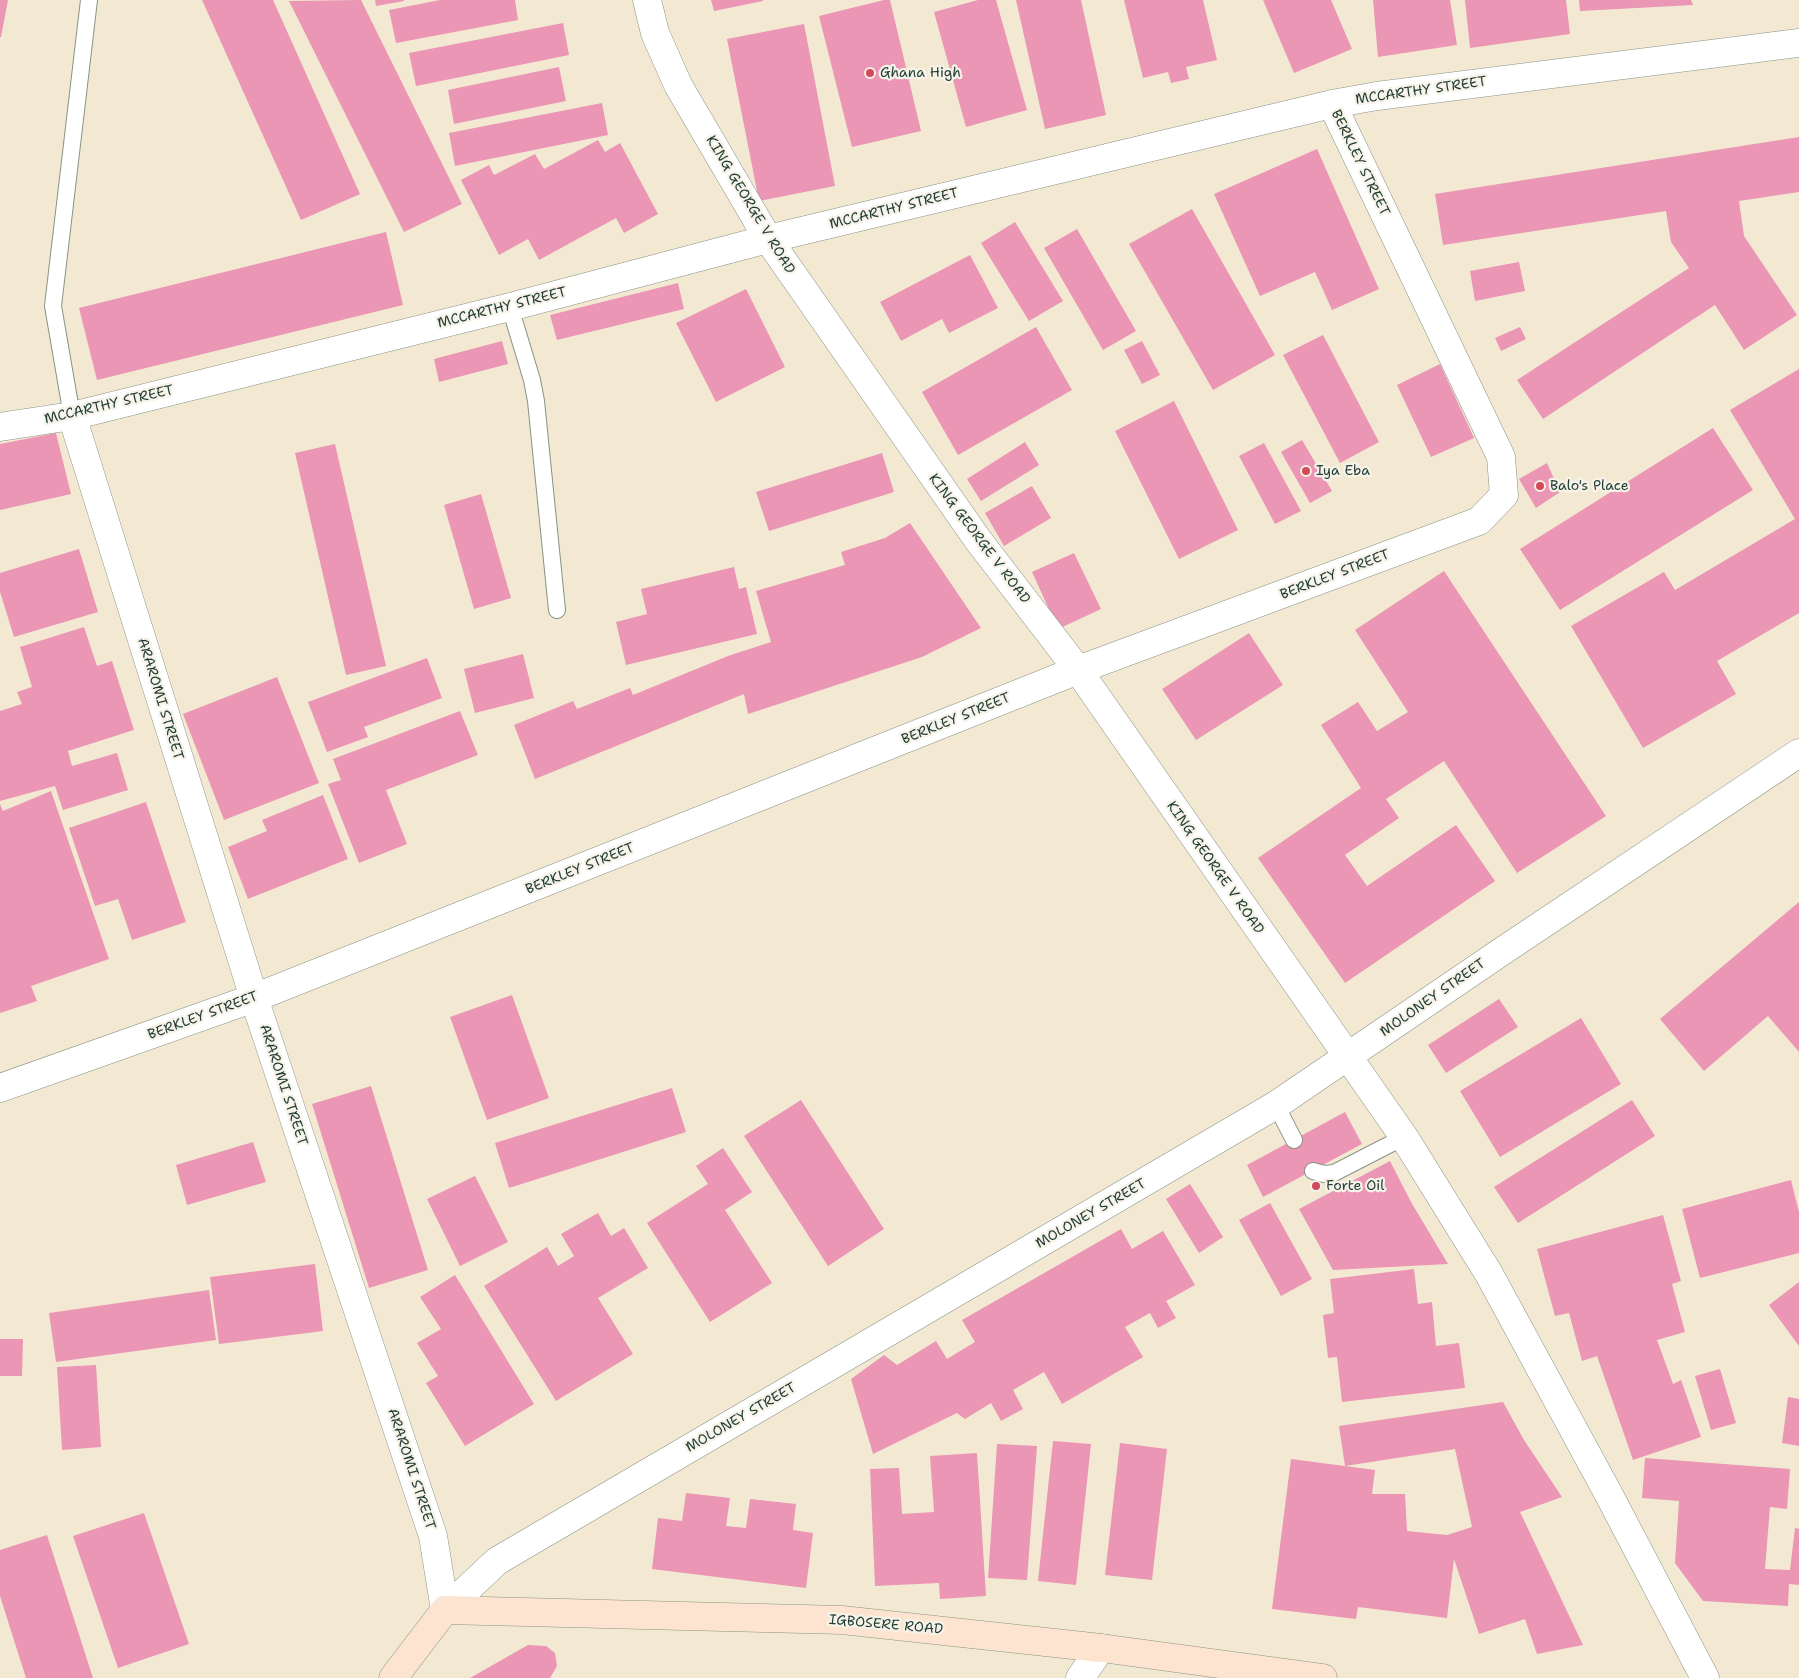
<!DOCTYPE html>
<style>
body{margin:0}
canvas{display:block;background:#f3e9d3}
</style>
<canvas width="1799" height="1678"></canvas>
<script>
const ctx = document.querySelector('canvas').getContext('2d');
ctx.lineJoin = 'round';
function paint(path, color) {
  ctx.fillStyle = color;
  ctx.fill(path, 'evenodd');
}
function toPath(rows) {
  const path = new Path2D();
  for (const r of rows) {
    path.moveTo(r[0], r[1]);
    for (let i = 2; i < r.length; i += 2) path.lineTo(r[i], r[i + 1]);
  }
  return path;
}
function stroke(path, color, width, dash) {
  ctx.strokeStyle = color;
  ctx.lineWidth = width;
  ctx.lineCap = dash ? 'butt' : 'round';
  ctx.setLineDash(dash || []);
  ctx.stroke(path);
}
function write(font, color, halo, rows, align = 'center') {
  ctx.font = font + ' "Shantell Sans",sans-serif';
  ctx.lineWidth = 4.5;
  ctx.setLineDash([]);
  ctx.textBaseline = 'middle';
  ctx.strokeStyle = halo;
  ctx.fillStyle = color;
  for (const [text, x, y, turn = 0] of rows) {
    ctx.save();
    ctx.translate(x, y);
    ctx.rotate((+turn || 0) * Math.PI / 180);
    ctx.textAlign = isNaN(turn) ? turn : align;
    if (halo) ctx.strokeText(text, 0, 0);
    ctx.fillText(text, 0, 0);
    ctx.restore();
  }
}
paint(toPath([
 [0,0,8,0,1,37,0,37],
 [202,0,273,0,360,194,301,220],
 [361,0,462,204,404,232,289,1],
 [375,0,404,0,404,1,376,6],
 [440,0,515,0,518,20,396,43,389,10],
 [711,0,763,0,763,1,714,11],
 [884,0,890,0,921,131,852,147,819,16],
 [978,0,996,0,1027,110,966,127,934,12],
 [1016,0,1081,0,1106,115,1045,129],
 [1124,0,1203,0,1217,60,1186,67,1189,79,1171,83,1168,72,1143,78],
 [1263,0,1331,0,1352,49,1294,73],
 [1373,0,1450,0,1457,45,1378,57],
 [1465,0,1566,0,1570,34,1470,48],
 [1579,0,1691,0,1693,5,1580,11],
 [563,23,569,55,416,86,409,53],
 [804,24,835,186,759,201,727,39],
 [559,67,566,101,454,124,448,90],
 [602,103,608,135,455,166,449,133],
 [1799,137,1799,192,1739,201,1744,236,1797,315,1744,350,1715,305,1543,419,1517,380,1689,268,1671,242,1666,211,1443,245,1435,194],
 [598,140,605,152,620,143,658,214,624,233,616,218,539,260,528,239,499,255,461,180,489,165,494,175,535,154,544,169],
 [1317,149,1379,289,1332,310,1315,272,1260,296,1214,194],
 [1192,209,1275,355,1213,390,1129,244],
 [1015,222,1063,301,1029,321,981,243],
 [1077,229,1136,331,1103,350,1044,248],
 [386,232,403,305,97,380,79,308],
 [970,255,998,308,949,333,942,319,901,341,880,302],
 [1519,262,1525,291,1475,301,1470,271],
 [678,283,684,309,557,340,550,315],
 [746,289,785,367,716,402,676,323],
 [1036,327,1072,390,958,455,922,392],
 [1520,327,1526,339,1501,351,1495,338],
 [1323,335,1379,442,1340,463,1283,355],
 [502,341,508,364,439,382,434,359],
 [1142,341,1160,375,1142,384,1124,350],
 [1440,364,1474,438,1431,457,1397,385],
 [1799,369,1799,613,1717,661,1736,694,1643,748,1571,626,1664,572,1675,590,1795,519,1730,410],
 [1174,401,1238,530,1179,559,1115,431],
 [1713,428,1753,490,1560,610,1520,549],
 [56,433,71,494,0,510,0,444],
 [1302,440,1332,491,1310,503,1281,452],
 [1025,442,1039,465,981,501,967,479],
 [1264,443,1301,511,1275,524,1239,456],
 [335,444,386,666,346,675,295,453],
 [882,453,894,492,769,531,756,492],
 [1547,463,1560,492,1536,508,1519,479],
 [1032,486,1051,518,1004,546,985,513],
 [481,494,511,598,474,609,444,505],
 [910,523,981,628,922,657,748,714,744,694,535,779,514,725,573,701,577,709,630,688,633,695,728,656,771,642,756,591,845,565,841,552,885,538],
 [79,549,98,612,14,637,0,592,0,573],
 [1074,553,1101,609,1058,629,1032,572],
 [734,567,739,589,746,587,757,634,626,665,616,622,647,614,641,589],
 [1444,571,1606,816,1517,873,1444,761,1386,799,1399,818,1345,855,1367,886,1456,825,1495,881,1345,983,1258,858,1361,788,1321,725,1358,702,1377,731,1408,712,1355,630],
 [84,627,97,666,112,661,134,730,68,751,72,766,117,753,128,790,63,810,55,786,0,801,0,711,22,704,17,692,32,687,20,647],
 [1249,633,1283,685,1196,740,1162,689],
 [523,654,534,698,475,713,464,669],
 [427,658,442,698,364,727,368,737,327,752,308,702],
 [277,677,319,783,224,820,183,714],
 [460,711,478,755,386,790,407,844,359,863,328,784,341,780,333,759],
 [51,791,109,959,31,986,37,1001,0,1013,0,804,3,811],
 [323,795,348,859,248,899,228,847,267,831,262,820],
 [146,802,186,922,132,940,118,899,95,906,69,828],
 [1799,902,1799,1052,1768,1016,1704,1071,1660,1019],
 [512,995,549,1098,487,1120,450,1017],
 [1499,999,1518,1027,1446,1073,1428,1045],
 [1581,1018,1621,1084,1500,1157,1460,1091],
 [371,1086,428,1270,369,1288,312,1104],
 [672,1088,686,1132,509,1188,495,1143],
 [801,1100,884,1229,828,1266,744,1136],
 [1632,1100,1655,1136,1518,1223,1494,1187],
 [1345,1112,1362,1144,1263,1197,1247,1165],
 [253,1142,266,1182,187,1205,176,1165],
 [723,1148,752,1192,725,1210,772,1283,710,1322,647,1223,708,1184,696,1166],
 [1390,1161,1411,1202,1448,1264,1333,1270,1299,1209],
 [475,1176,508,1242,460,1266,427,1199],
 [1791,1180,1799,1212,1799,1253,1700,1278,1682,1209],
 [1190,1184,1223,1237,1199,1253,1166,1199],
 [1270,1203,1312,1279,1281,1296,1239,1220],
 [598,1213,611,1236,624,1228,648,1268,598,1298,633,1354,556,1401,484,1286,547,1247,558,1266,574,1256,561,1234],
 [1663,1215,1681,1281,1672,1284,1685,1332,1657,1340,1673,1384,1681,1380,1701,1437,1633,1460,1597,1356,1582,1361,1569,1313,1555,1316,1537,1249],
 [1121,1229,1132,1249,1163,1231,1195,1285,1166,1301,1176,1318,1158,1328,1150,1313,1125,1327,1143,1357,1062,1404,1044,1372,1013,1390,1023,1409,1001,1421,991,1403,965,1419,957,1413,873,1454,851,1379,884,1355,897,1365,936,1341,947,1359,975,1342,962,1320],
 [315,1264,323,1331,219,1344,210,1277],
 [1414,1269,1418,1304,1432,1302,1436,1346,1459,1343,1465,1388,1342,1402,1337,1357,1328,1358,1323,1315,1334,1313,1330,1279],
 [455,1275,534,1404,465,1446,426,1383,438,1376,417,1343,441,1329,420,1297],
 [1799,1282,1799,1346,1769,1305],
 [209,1290,216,1340,56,1362,49,1313],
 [0,1339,23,1339,22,1376,0,1376],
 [96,1365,101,1447,62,1450,57,1367],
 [1720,1369,1736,1423,1711,1430,1695,1376],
 [1788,1397,1799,1399,1799,1446,1782,1443],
 [1503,1402,1524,1440,1562,1497,1520,1512,1583,1645,1537,1654,1525,1619,1479,1634,1454,1559,1447,1618,1358,1607,1356,1619,1272,1609,1291,1459,1375,1470,1372,1494,1405,1494,1407,1531,1447,1535,1472,1527,1455,1449,1345,1466,1339,1426],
 [1053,1441,1091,1444,1076,1585,1038,1581],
 [1120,1443,1167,1449,1152,1580,1105,1575],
 [997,1444,1037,1446,1027,1580,988,1578],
 [977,1453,986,1596,940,1599,939,1583,875,1586,870,1469,899,1468,902,1514,934,1512,930,1456],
 [1645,1458,1790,1469,1787,1509,1770,1507,1765,1569,1790,1570,1795,1528,1799,1529,1799,1585,1789,1584,1788,1606,1703,1601,1675,1563,1679,1501,1642,1498],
 [686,1493,730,1498,726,1526,746,1528,750,1499,796,1504,793,1530,813,1533,806,1588,652,1569,658,1518,682,1521],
 [144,1513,189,1644,118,1668,73,1536],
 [47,1535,93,1678,26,1678,0,1596,0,1550],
 [528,1645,546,1646,555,1653,557,1666,550,1678,470,1678]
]), '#ea96b4');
const lane = toPath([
 [510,307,532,380,536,401,557,610],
 [72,416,53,306,89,0],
 [1276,1105,1294,1140],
 [1313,1171,1324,1174,1334,1173,1404,1137]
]);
const street = toPath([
 [647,0,655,33,678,85,768,239,978,540,1078,670,1404,1137,1489,1274,1608,1493,1705,1678],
 [72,416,254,998,433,1536,445,1610],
 [0,427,72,416,510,307,768,239,1332,104,1377,96,1799,43],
 [0,1088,254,998,1078,670,1479,521,1504,495,1501,457,1332,104],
 [445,1610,497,1561,1276,1105,1501,952,1799,753],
 [1080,1678,1101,1648]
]);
const secondary = toPath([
 [393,1678,445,1610,842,1620,1101,1648,1323,1678]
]);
stroke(lane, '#899384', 18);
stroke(street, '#899384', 29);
stroke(secondary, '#899384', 29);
stroke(lane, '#fff', 16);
stroke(street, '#fff', 28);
stroke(secondary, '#fde4d1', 28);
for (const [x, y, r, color] of [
 [870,73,5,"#d1495b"],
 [1306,471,5,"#d1495b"],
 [1540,486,5,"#d1495b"],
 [1316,1186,5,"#d1495b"]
]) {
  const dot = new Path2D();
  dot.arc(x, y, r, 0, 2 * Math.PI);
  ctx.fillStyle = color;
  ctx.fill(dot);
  stroke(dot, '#f7f3e8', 2);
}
write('14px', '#1f3d34', '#f7f3e8', [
 ["Ghana High",880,73],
 ["Iya Eba",1316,471],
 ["Balo's Place",1550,486],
 ["Forte Oil",1326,1186]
], 'left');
write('14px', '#1f3d34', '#f7f3e8', [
 ["MCCARTHY STREET",1421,91,-8],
 ["BERKLEY STREET",1360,163,64],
 ["KING GEORGE V ROAD",750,205,59],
 ["MCCARTHY STREET",894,209,-14],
 ["MCCARTHY STREET",502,308,-14],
 ["MCCARTHY STREET",109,405,-13],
 ["KING GEORGE V ROAD",979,539,53],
 ["BERKLEY STREET",1335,575,-21],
 ["ARAROMI STREET",160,699,73],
 ["BERKLEY STREET",956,719,-22],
 ["KING GEORGE V ROAD",1215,868,55],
 ["BERKLEY STREET",580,869,-22],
 ["MOLONEY STREET",1433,998,-35],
 ["BERKLEY STREET",203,1016,-20],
 ["ARAROMI STREET",283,1085,72],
 ["MOLONEY STREET",1091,1214,-30],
 ["MOLONEY STREET",741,1418,-30],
 ["ARAROMI STREET",411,1469,72],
 ["IGBOSERE ROAD",886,1625,5]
]);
</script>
